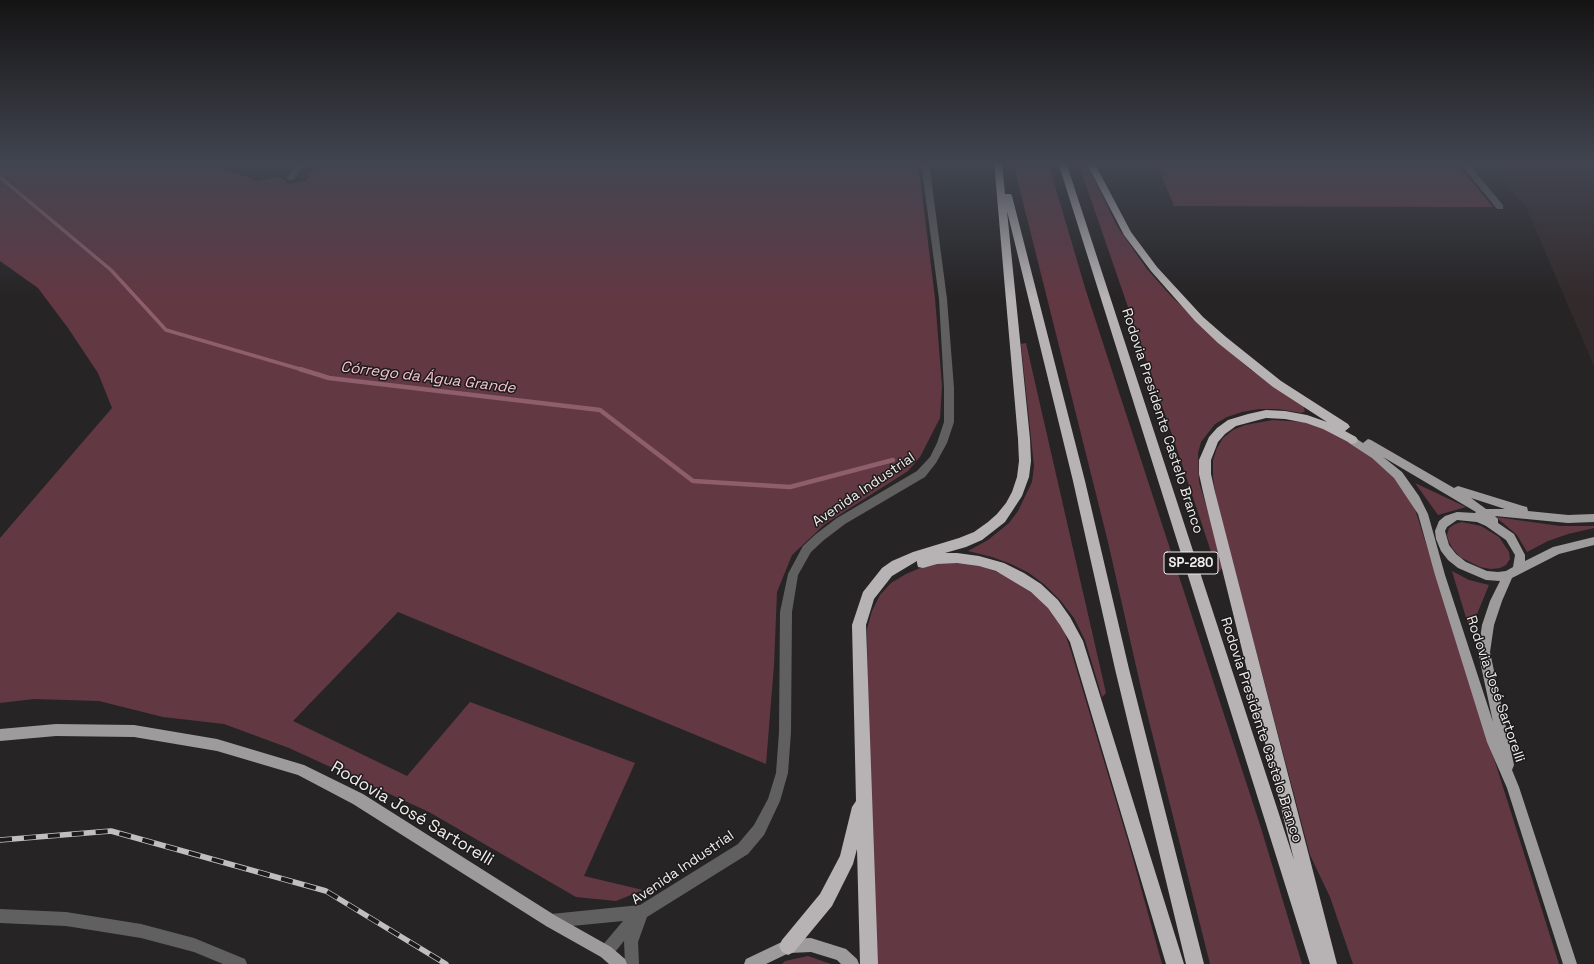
<!DOCTYPE html>
<meta charset="utf-8">
<style>
body{margin:0}
canvas{display:block;background:#262424}
</style>
<canvas width="1594" height="964"></canvas>
<script>
const ctx = document.querySelector('canvas').getContext('2d');
ctx.lineJoin = 'round';
function paint(path, color) {
  ctx.fillStyle = color;
  ctx.fill(path, 'evenodd');
}
function toPath(rows) {
  const path = new Path2D();
  for (const r of rows) {
    path.moveTo(r[0], r[1]);
    for (let i = 2; i < r.length; i += 2) path.lineTo(r[i], r[i + 1]);
  }
  return path;
}
function stroke(path, color, width, dash) {
  ctx.strokeStyle = color;
  ctx.lineWidth = width;
  ctx.lineCap = dash ? 'butt' : 'round';
  ctx.setLineDash(dash || []);
  ctx.stroke(path);
}
function write(font, color, halo, rows, align = 'center') {
  ctx.font = font + ' "Space Grotesk",sans-serif';
  ctx.lineWidth = 3;
  ctx.setLineDash([]);
  ctx.textBaseline = 'middle';
  ctx.strokeStyle = halo;
  ctx.fillStyle = color;
  for (const [text, x, y, turn = 0] of rows) {
    ctx.save();
    ctx.translate(x, y);
    ctx.rotate((+turn || 0) * Math.PI / 180);
    ctx.textAlign = isNaN(turn) ? turn : align;
    if (halo) ctx.strokeText(text, 0, 0);
    ctx.fillText(text, 0, 0);
    ctx.restore();
  }
}
paint(toPath([
 [1487,162,1594,162,1594,366,1526,207]
]), '#332a2c');
paint(toPath([
 [0,162,208,162,257,181,280,177,289,184,306,181,318,162,918,162,935,298,942,386,940,418,920,457,908,471,825,524,792,555,777,592,774,665,766,764,398,612,293,721,407,776,470,702,635,763,584,876,643,890,616,901,576,897,429,812,289,748,224,724,163,717,99,701,34,699,0,703,0,538,112,408,98,373,68,328,38,288,0,261],
 [1013,162,1048,162,1086,291,1261,828,1302,964,1210,964,1143,697,1108,542],
 [1078,162,1086,162,1117,226,1147,269,1171,296,1224,347,1251,370,1303,405,1305,411,1302,413,1278,409,1259,409,1242,412,1227,417,1215,424,1201,442,1198,453,1199,482,1211,522,1222,568,1218,573,1178,452],
 [1156,162,1455,162,1493,207,1174,206],
 [1026,343,1106,693,1102,697,1085,640,1074,618,1060,600,1045,585,1029,573,1011,564,992,557,968,551,988,540,1009,523,1018,511,1032,482,1034,466,1021,344],
 [1273,420,1303,422,1319,427,1333,432,1362,449,1397,480,1414,506,1559,964,1353,964,1330,897,1310,855,1216,499,1213,477,1213,460,1217,448,1223,438,1233,430,1245,425],
 [1415,483,1466,507,1438,515],
 [1496,517,1560,526,1594,526,1594,528,1568,534,1548,541,1527,552,1517,535],
 [1462,522,1481,526,1499,537,1509,552,1510,559,1506,565,1500,568,1491,569,1480,567,1460,557,1453,549,1449,542,1447,535,1449,528,1455,524],
 [944,562,963,562,984,567,1005,575,1038,597,1053,613,1064,631,1071,651,1130,848,1162,964,874,964,870,926,867,629,872,611,880,595,891,583,906,574,925,566],
 [1452,571,1469,580,1489,585,1470,631],
 [808,956,831,964,782,964,785,961]
]), '#623843');
stroke(toPath([
 [0,177,111,270,166,330,303,370]
]), '#8e5f6a', 3.5);
stroke(toPath([
 [300,369,329,378,600,410,693,481,790,487,893,460]
]), '#8e5f6a', 4.5);
paint(toPath([
 [297,162,305,162,294,180,288,180,287,178,297,162],
 [921,162,929,162,947,299,954,388,954,422,947,443,936,463,925,477,845,524,824,540,811,552,798,575,792,612,791,732,788,773,780,801,764,835,748,854,647,917,638,942,639,964,625,964,624,941,611,957,606,959,601,957,599,952,601,947,623,921,551,928,546,926,544,921,546,916,551,914,640,905,738,844,754,825,768,799,776,773,779,732,780,612,788,574,803,546,816,534,837,518,917,471,930,457,937,443,944,422,944,388,939,299,921,162],
 [1459,162,1467,162,1503,205,1503,209,1497,209,1459,162],
 [0,909,66,912,141,924,194,938,245,959,247,964,223,964,194,952,141,938,66,926,0,923,0,909]
]), '#616060');
paint(toPath([
 [1352,436,1363,443,1368,439,1371,440,1454,488,1458,486,1523,506,1527,507,1528,511,1568,515,1594,514,1594,522,1568,523,1495,516,1498,519,1498,523,1514,534,1525,555,1525,561,1553,547,1594,537,1594,545,1559,554,1512,578,1502,601,1494,625,1490,652,1514,765,1512,770,1519,787,1577,964,1563,964,1507,788,1487,742,1435,575,1418,514,1394,478,1372,458,1349,443,1347,440,1349,437,1352,436],
 [1383,457,1476,512,1475,513,1457,512,1445,516,1439,521,1435,531,1436,539,1441,551,1448,560,1458,568,1486,580,1500,581,1490,601,1482,625,1478,652,1493,722,1445,575,1428,514,1419,496,1402,472,1383,457],
 [1471,498,1505,509,1486,509,1471,498],
 [1457,520,1477,522,1486,526,1506,540,1515,555,1513,567,1506,571,1498,572,1487,571,1466,562,1456,554,1449,545,1445,531,1447,527,1457,520],
 [56,724,134,725,217,739,304,765,363,794,556,916,611,947,625,959,627,964,609,964,601,957,546,926,353,804,298,775,217,751,134,737,56,736,0,741,0,729,56,724],
 [811,938,846,949,857,959,859,964,841,964,837,960,811,952,789,953,766,964,744,964,746,959,788,939,811,938]
]), '#9e9b9c');
paint(toPath([
 [994,162,1002,162,1005,194,1011,194,1012,196,1085,481,1129,669,1204,964,1186,964,1115,669,1073,481,1007,211,1030,439,1031,461,1029,477,1022,496,1005,522,982,540,966,547,945,553,957,553,979,556,1004,563,1024,573,1041,584,1058,600,1070,617,1083,641,1184,964,1166,964,1070,642,1060,625,1048,608,1031,592,996,571,979,566,957,563,937,564,923,568,918,567,917,563,917,561,892,576,874,599,866,625,878,964,860,964,857,849,853,864,832,906,794,952,788,955,782,952,779,946,782,940,820,894,840,856,852,807,856,801,852,625,863,592,882,568,892,561,913,552,959,538,974,532,988,522,997,514,1006,503,1012,492,1017,477,1019,461,1018,439,994,162],
 [1058,162,1066,162,1294,860,1203,492,1199,474,1199,460,1209,437,1217,428,1228,420,1248,414,1266,410,1285,411,1307,415,1327,422,1273,387,1218,343,1195,321,1151,271,1124,235,1086,162,1094,162,1131,232,1157,267,1203,317,1226,337,1281,381,1348,424,1350,427,1345,431,1356,437,1358,440,1356,443,1352,444,1323,429,1306,423,1285,419,1266,418,1236,426,1225,434,1218,442,1211,460,1211,474,1215,492,1337,964,1310,964,1058,162]
]), '#b7b3b4');
const rail = toPath([
 [0,840,111,831,326,891,446,964]
]);
stroke(rail, '#c0bebe', 5.5);
stroke(rail, '#1d1a1b', 4, [12]);
const sky = ctx.createLinearGradient(0, 0, 0, 297);
sky.addColorStop(0, '#151414');
sky.addColorStop(0.55, '#414550');
sky.addColorStop(1, '#41455000');
ctx.fillStyle = sky;
ctx.fillRect(0, 0, 1594, 297);
for (const [x, y, w] of [
 [1191,563,54]
]) {
  const box = new Path2D();
  box.roundRect(x - w / 2, y - 11, w, 22, 3);
  ctx.fillStyle = '#1d1a1b';
  ctx.fill(box);
  stroke(box, '#efeded', 1);
}
write('bold 13px', '#efeded', null, [
 ["SP-280",1191,563]
]);
write('14px', '#efeded', '#1d1a1b', [
 ["Rodovia Presidente Castelo Branco",1162,421,72],
 ["Avenida Industrial",864,490,-34],
 ["Rodovia José Sartorelli",1495,689,71],
 ["Rodovia Presidente Castelo Branco",1261,730,72],
 ["Avenida Industrial",683,868,-34]
]);
write('italic 15px', '#f6c6d0', '#1d1a1b', [
 ["Córrego da Água Grande",428,378,7]
]);
write('17px', '#efeded', '#1d1a1b', [
 ["Rodovia José Sartorelli",412,814,31]
]);
</script>
